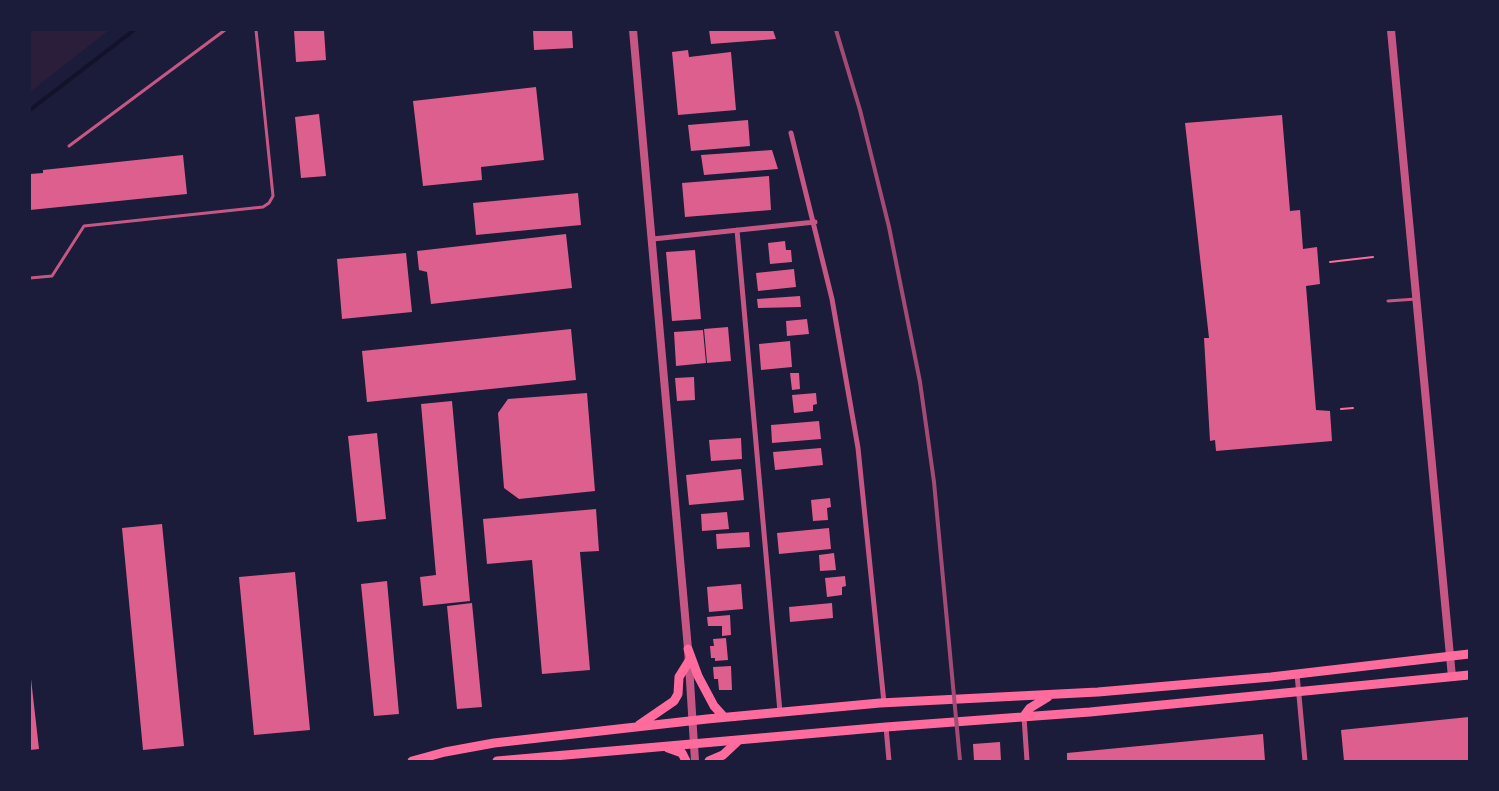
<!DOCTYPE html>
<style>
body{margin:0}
#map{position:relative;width:1499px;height:791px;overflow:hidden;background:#1b1b3a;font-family:"IBM Plex Serif",serif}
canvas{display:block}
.frame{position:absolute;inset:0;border:31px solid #1b1b3a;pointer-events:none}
</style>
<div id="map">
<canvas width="1499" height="791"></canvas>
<div class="frame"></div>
</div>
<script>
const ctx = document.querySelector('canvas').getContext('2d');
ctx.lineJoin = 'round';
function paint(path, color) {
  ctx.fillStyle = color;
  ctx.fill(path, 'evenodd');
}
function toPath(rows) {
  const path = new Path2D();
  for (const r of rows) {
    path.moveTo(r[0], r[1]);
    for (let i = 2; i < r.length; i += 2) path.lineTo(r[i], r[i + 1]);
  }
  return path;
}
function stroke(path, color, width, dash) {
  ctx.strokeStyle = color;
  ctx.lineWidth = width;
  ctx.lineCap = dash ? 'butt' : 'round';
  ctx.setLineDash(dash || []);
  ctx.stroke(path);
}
paint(toPath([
 [30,30,109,30,30,92]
]), '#2a1e3b');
stroke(toPath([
 [30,110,134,30]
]), '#12122b', 4);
paint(toPath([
 [294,30,324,30,326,60,296,62],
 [533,30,572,30,573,48,534,50],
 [709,30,773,30,776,39,711,44],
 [688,50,689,57,731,52,736,110,678,115,672,52],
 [536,87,544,160,481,167,482,180,423,186,413,101],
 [319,114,326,176,301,178,295,117],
 [1282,115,1290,211,1300,210,1303,249,1317,247,1320,284,1306,286,1316,410,1330,411,1332,441,1216,451,1215,440,1210,441,1204,338,1209,338,1185,123],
 [748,120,750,146,691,151,688,125],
 [772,150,778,169,704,175,701,155],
 [183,155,187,194,30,210,30,174,43,173,43,170],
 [769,176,771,210,685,217,682,183],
 [578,193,581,225,476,235,473,203],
 [566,234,572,288,431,304,427,272,419,270,417,251],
 [785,241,786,250,791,250,792,262,770,264,768,243],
 [695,250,701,319,672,321,666,252],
 [406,253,412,312,342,319,337,259],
 [794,269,796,287,758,291,756,273],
 [800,296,801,307,758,308,757,299],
 [807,319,809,334,787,336,786,321],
 [728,327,731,361,707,363,704,329],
 [571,329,576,380,367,402,362,351],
 [703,330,706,363,676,366,674,332],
 [790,341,792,367,761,370,759,344],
 [790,373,799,373,800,389,792,390],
 [694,377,695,400,677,401,675,378],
 [587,393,595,491,519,499,504,488,498,413,508,399],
 [816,393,817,404,813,405,813,411,794,413,792,395],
 [452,401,470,601,423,606,420,577,436,575,421,404],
 [819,421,821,439,772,443,771,425],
 [377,433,386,519,357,522,348,436],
 [741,438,742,459,711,461,709,440],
 [821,448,823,465,775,470,773,452],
 [741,469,744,500,689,505,686,475],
 [830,498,831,507,827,508,828,520,813,521,811,500],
 [596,509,599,551,580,552,590,670,542,674,532,560,487,564,483,519],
 [727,512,729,529,702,531,701,514],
 [162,524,184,746,143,750,122,528],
 [829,528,831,549,779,554,777,533],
 [749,532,750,547,717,549,716,534],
 [834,553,836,570,820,571,819,555],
 [295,572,310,730,254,735,239,577],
 [845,576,846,586,842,587,842,595,827,597,825,578],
 [387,581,399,714,374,716,361,584],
 [741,584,743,609,709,612,707,587],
 [472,603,482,707,457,709,447,606],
 [832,603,833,618,790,622,789,607],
 [730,615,731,635,722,636,722,626,708,626,707,617],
 [726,638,728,660,715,661,715,658,711,658,710,646,714,646,713,639],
 [731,666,732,690,719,690,718,679,714,679,713,667],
 [30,670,39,749,30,750],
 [1469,717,1469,761,1344,761,1341,730],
 [1263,734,1265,761,1067,761,1067,753],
 [1000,742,1001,761,974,761,973,744]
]), '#dd5f8e');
stroke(toPath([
 [1330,262,1373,257],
 [1341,409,1353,408]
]), '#ff6b9d', 2);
stroke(toPath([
 [69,146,225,30],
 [30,278,52,276,84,226,263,207,269,203,273,196,256,30],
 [1388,301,1416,299]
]), '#c65784', 3);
stroke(toPath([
 [791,133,832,299,858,448,884,703],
 [737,230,780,712],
 [653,239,815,222],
 [1297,674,1305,761],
 [1024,717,1027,761],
 [886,727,889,761]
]), '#c65784', 5);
stroke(toPath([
 [633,30,688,649,695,761],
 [1391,30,1452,677]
]), '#c65784', 8);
stroke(toPath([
 [688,649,698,676,714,706,724,717],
 [1024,716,1030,708,1048,697],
 [639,725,674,701,678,694,679,677,689,661],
 [668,748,682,753,686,761],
 [412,761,445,752,494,743,707,719,880,703,1098,692,1271,677,1469,654],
 [497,761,886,727,1090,712,1469,675],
 [709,761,723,755,739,740]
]), '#ff6b9d', 9);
stroke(toPath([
 [836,30,860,110,889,227,920,382,934,482,960,761]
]), '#a44b75', 4);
</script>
